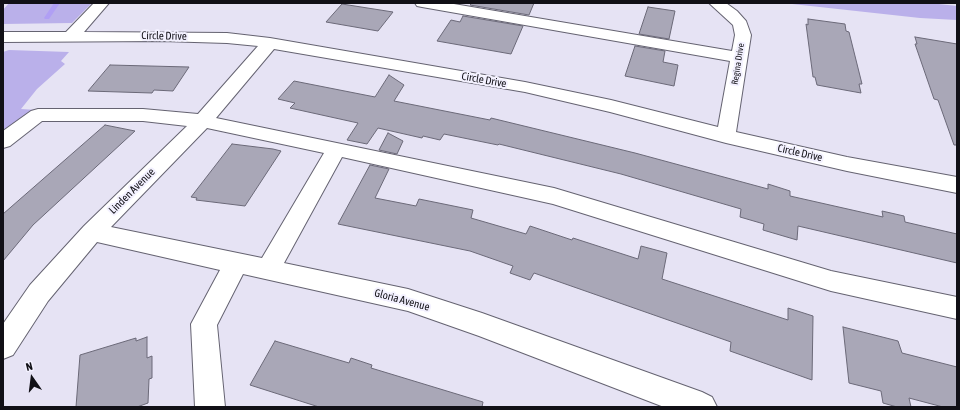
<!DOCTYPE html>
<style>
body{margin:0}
#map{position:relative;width:960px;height:410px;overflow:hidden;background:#e6e3f4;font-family:"Asap Condensed",sans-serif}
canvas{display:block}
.frame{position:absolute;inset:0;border:4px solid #111016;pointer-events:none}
.north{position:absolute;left:12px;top:358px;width:40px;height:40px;-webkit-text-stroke:3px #f3f1ff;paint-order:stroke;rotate:346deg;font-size:11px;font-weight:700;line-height:16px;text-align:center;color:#111016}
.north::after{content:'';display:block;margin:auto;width:14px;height:18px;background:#111016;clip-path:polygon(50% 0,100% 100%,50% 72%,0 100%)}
</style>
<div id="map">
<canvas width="960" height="410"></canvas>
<div class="frame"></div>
<div class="north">N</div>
</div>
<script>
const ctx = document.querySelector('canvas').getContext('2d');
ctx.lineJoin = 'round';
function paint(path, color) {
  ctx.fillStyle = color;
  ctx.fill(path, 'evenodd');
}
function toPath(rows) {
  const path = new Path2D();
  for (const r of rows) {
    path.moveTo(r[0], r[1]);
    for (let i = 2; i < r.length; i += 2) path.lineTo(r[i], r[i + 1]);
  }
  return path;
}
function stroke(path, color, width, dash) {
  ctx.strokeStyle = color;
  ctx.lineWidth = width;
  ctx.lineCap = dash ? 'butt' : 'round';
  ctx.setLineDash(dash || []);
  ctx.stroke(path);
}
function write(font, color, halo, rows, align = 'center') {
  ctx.font = font + ' "Asap Condensed",sans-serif';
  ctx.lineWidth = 4;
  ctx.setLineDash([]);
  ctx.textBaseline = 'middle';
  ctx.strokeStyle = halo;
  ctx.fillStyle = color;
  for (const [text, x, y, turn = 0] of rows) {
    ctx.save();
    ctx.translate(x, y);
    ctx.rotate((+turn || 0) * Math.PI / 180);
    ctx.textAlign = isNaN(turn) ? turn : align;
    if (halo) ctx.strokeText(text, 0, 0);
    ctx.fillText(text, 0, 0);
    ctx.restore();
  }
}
paint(toPath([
 [9,3,92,3,72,23,3,24,3,10],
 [783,3,930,3,957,6,957,20,920,18],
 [9,50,69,52,61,61,65,64,37,89,21,109,37,110,3,135,3,52]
]), '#bab0ea');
paint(toPath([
 [54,3,60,3,49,19,45,19,44,18,54,3]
]), '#b09ff4');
const building = toPath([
 [472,3,534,3,529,15,470,5,472,3],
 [342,4,393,12,378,31,326,22,342,4],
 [648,7,675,11,669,39,639,34,648,7],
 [463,16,523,26,511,54,437,41,451,20,460,22,463,16],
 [808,19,845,24,846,31,849,32,862,84,859,84,861,93,817,85,815,77,813,77,806,24,808,25,808,19],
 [915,37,957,44,957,145,954,145,938,100,934,99,915,44,917,44,915,37],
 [635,46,665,51,663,62,678,65,674,86,625,76,635,46],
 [110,65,189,67,173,91,154,90,152,93,88,91,110,65],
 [389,75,404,85,394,101,490,120,491,118,635,153,768,189,768,184,790,191,790,196,883,217,882,211,904,216,905,222,957,234,957,263,798,226,797,240,763,230,764,224,740,217,741,209,621,174,499,144,498,145,444,134,440,140,423,136,422,138,378,128,367,144,347,140,358,123,290,108,295,103,278,99,294,81,375,97,389,75],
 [105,125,135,131,33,225,3,261,3,214,105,125],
 [388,133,403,141,397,154,379,150,388,133],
 [232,144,273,149,281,151,245,206,196,200,197,198,191,197,232,144],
 [370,165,389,169,375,198,416,206,419,199,473,210,471,218,526,234,530,226,572,240,573,238,638,259,641,246,667,253,662,279,788,320,788,308,813,316,812,380,730,351,731,342,534,273,530,280,510,273,513,266,470,251,338,224,370,165],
 [843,327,898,341,902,353,957,367,957,407,943,407,909,398,911,407,897,407,883,403,881,391,849,383,843,327],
 [147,337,147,358,152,356,152,378,149,379,148,403,137,407,76,407,80,355,136,338,136,341,147,337],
 [275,341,349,363,351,358,372,365,371,368,483,402,482,407,319,407,250,385,275,341]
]);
paint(building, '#a9a7b7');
stroke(building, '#6b6978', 1);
const minor = toPath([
 [94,3,109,3,84,32,227,33,270,38,525,82,611,100,718,127,730,61,422,7,417,6,415,3,448,3,732,51,735,35,733,25,709,3,726,3,737,11,746,21,751,35,736,132,847,157,957,177,957,193,847,171,726,143,610,112,525,92,274,49,216,118,554,188,831,271,957,297,957,319,831,291,553,204,342,157,284,263,408,289,482,313,702,392,712,397,717,407,664,407,479,336,408,311,243,274,217,325,225,407,195,407,191,324,220,270,97,242,48,301,13,355,3,359,3,324,30,285,84,226,187,126,143,121,42,121,10,146,3,148,3,131,31,111,38,109,143,109,198,114,258,46,227,43,162,41,3,42,3,32,66,32,94,3],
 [207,128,324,153,262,258,111,227,207,128]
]);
stroke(minor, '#656371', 2);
paint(minor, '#fff');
write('9px', '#111016', '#f3f1ff', [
 ["Regina Drive",738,64,-81]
]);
write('11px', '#111016', '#f3f1ff', [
 ["Circle Drive",164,36,1],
 ["Circle Drive",484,80,10],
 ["Circle Drive",800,153,13],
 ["Linden Avenue",132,191,-45],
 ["Gloria Avenue",402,300,15]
]);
</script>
